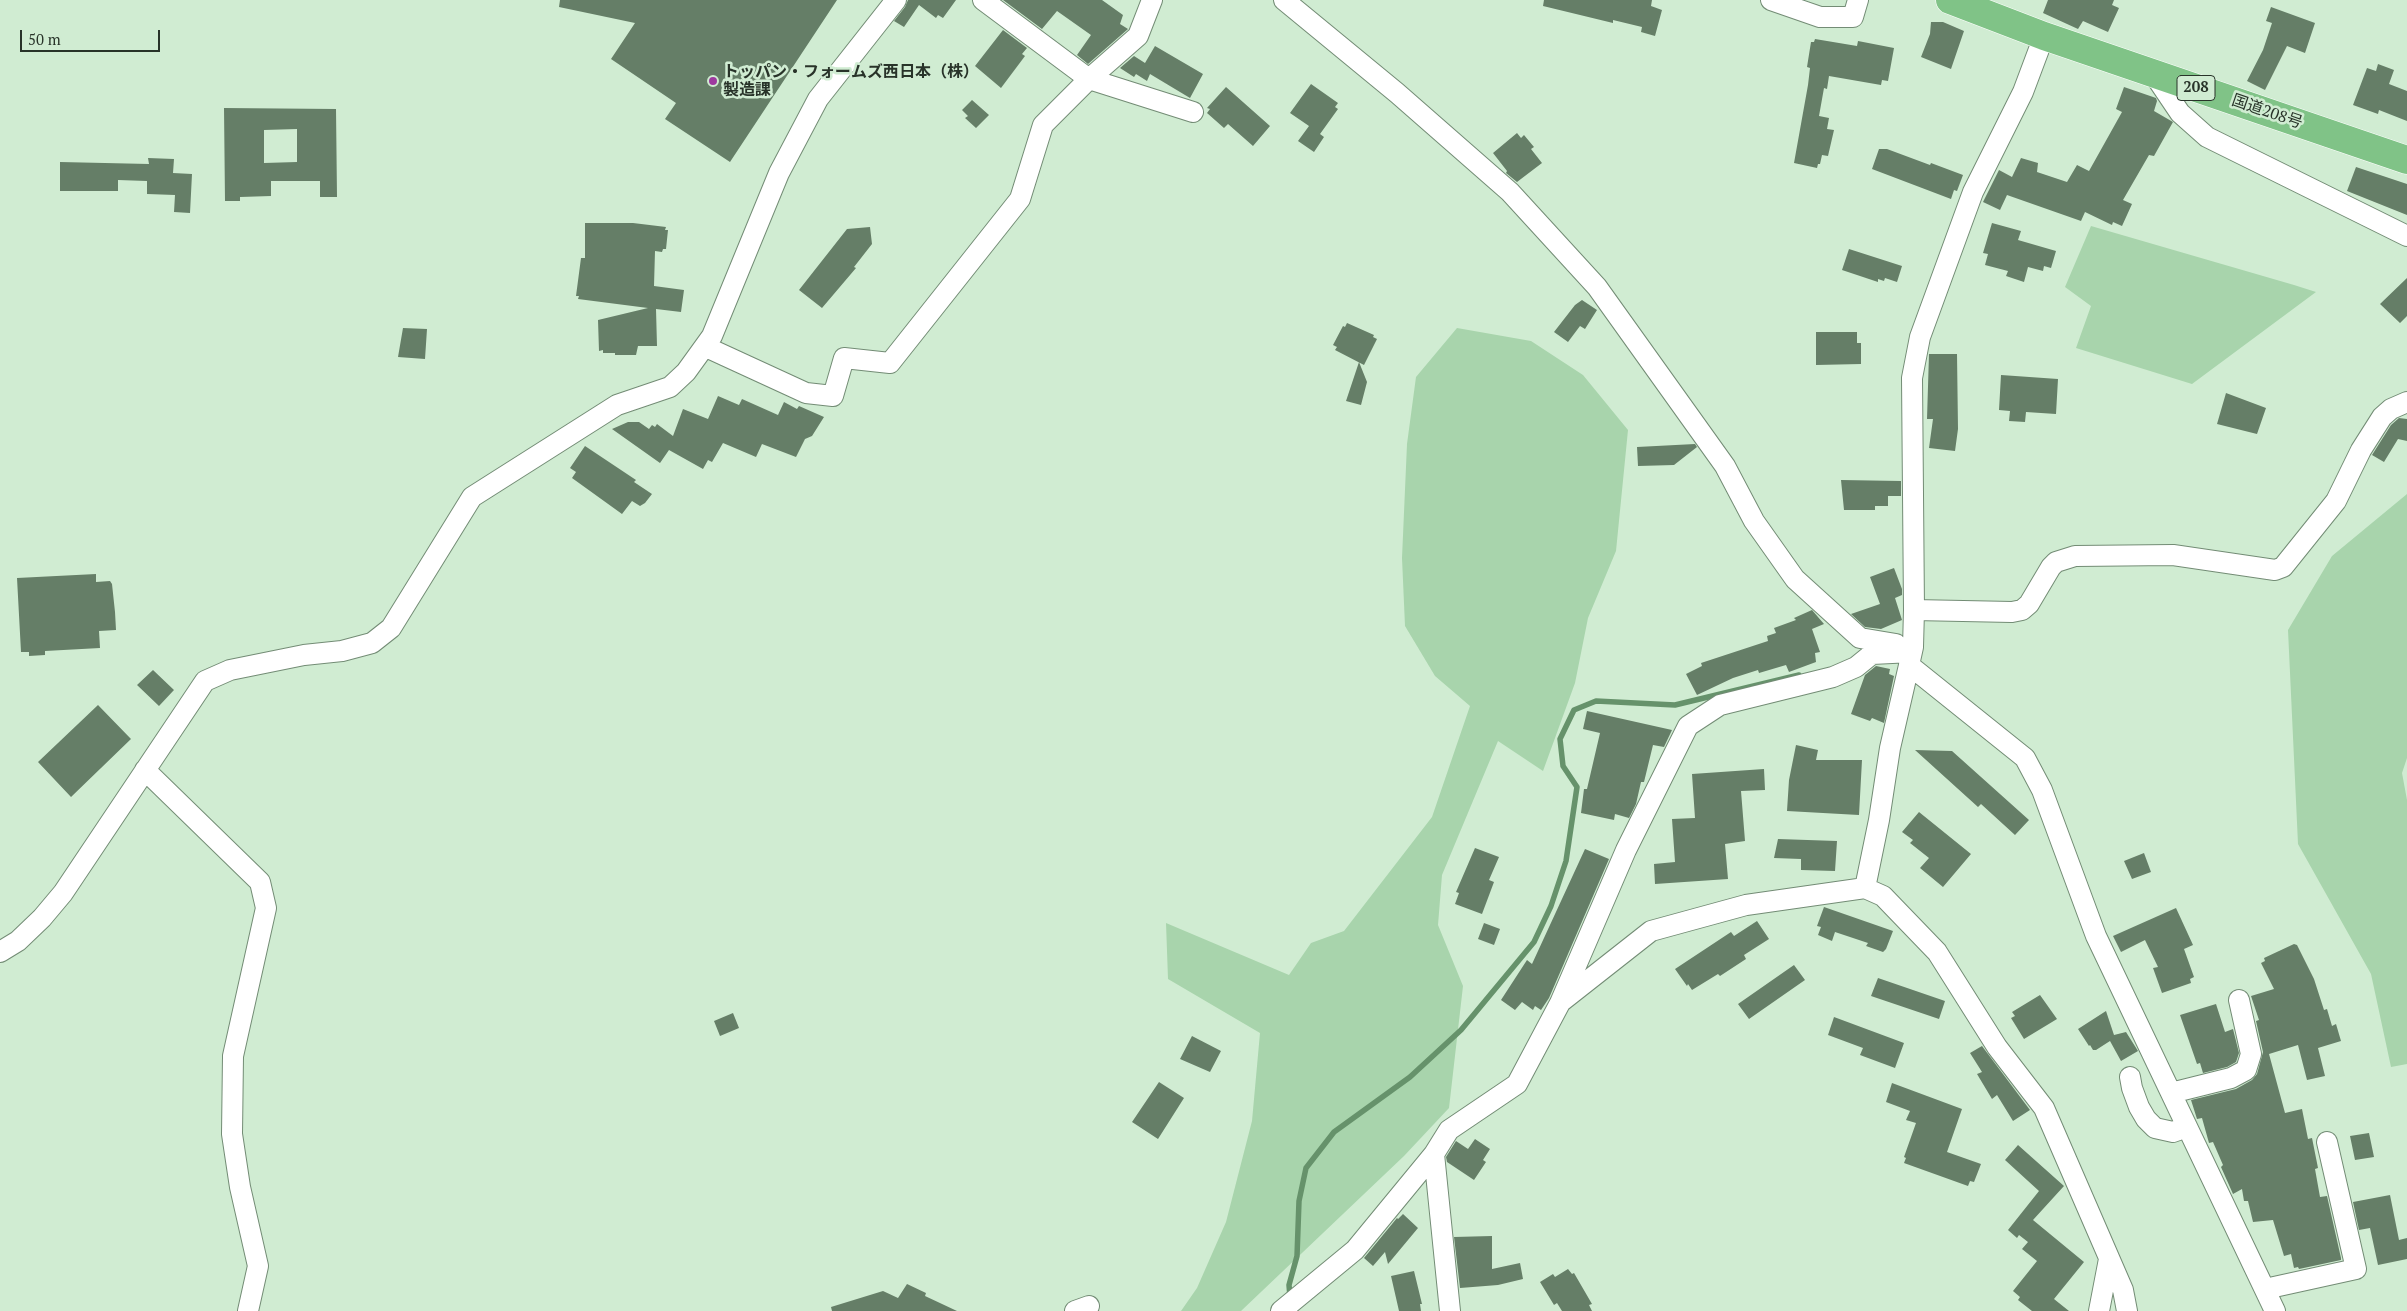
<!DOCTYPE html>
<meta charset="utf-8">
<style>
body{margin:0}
#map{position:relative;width:2407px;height:1311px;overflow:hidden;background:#d0ecd2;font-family:"PT Serif",serif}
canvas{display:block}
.scale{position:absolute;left:20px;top:30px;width:140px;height:22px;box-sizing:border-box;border:2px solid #283329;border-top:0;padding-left:6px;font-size:15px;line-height:18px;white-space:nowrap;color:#283329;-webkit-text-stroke:4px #d0ecd2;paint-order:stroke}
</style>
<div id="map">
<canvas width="2407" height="1311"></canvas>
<div class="scale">50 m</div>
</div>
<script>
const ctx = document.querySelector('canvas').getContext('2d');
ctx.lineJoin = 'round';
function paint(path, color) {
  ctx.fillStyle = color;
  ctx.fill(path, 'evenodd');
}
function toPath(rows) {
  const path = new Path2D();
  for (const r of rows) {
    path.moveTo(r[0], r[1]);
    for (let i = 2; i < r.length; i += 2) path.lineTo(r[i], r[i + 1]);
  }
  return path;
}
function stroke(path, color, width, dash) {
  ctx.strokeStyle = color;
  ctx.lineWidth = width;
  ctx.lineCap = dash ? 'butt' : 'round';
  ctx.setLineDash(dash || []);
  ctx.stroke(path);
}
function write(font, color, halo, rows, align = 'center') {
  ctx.font = font + ' "PT Serif","Noto Sans JP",serif';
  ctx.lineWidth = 5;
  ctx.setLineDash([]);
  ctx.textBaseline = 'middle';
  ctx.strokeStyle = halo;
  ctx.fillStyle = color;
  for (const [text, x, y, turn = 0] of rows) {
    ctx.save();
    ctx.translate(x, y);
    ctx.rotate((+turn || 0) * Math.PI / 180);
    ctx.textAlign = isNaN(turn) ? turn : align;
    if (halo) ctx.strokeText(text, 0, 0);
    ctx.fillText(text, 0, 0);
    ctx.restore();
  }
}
paint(toPath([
 [2091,226,2294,285,2316,292,2192,384,2076,348,2091,306,2065,287],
 [1457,328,1531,341,1583,375,1628,430,1616,551,1588,618,1575,683,1543,771,1498,741,1442,875,1438,925,1463,986,1449,1108,1404,1156,1241,1311,1181,1311,1197,1288,1226,1222,1252,1121,1260,1033,1168,979,1166,923,1289,975,1311,943,1344,931,1432,817,1470,706,1435,676,1405,626,1402,558,1407,444,1416,377],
 [2407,494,2407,758,2402,773,2407,800,2407,1064,2391,1067,2371,974,2298,844,2288,630,2332,556]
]), '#a8d4ac');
stroke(toPath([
 [1290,1297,1289,1285,1297,1256,1299,1201,1306,1168,1334,1132,1410,1077,1461,1030,1534,942,1551,906,1566,861,1577,787,1563,766,1560,739,1574,710,1596,701,1675,705,1799,675]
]), '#66926b', 5.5);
paint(toPath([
 [560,0,837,0,730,162,665,119,676,103,611,59,635,23,559,7],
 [908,0,956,0,943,18,938,15,936,18,919,5,904,27,894,21,905,7],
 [1003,0,1102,0,1123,15,1120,24,1128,29,1088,64,1077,55,1091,35,1057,11,1042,29],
 [1544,0,1652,0,1651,6,1662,10,1655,36,1641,32,1642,27,1613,20,1613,23,1543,6],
 [2048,0,2114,0,2112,5,2119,8,2108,32,2083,21,2078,29,2043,13],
 [2271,7,2315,23,2305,53,2287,46,2265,90,2247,81,2263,50,2272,23,2266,21],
 [1931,22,1943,22,1964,31,1951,69,1921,57,1930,34],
 [1003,30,1027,48,1022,54,1025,56,1001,88,975,66],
 [1815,39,1857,46,1858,41,1894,48,1888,81,1882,80,1881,85,1829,76,1827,89,1824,88,1819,116,1829,118,1827,129,1834,130,1828,156,1822,155,1820,164,1818,164,1817,168,1794,163,1808,85,1810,68,1807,67,1811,42,1814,42],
 [1155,46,1203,74,1190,98,1150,74,1147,81,1136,74,1134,77,1120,68,1134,56,1145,63],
 [2378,64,2394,70,2389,84,2407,91,2407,121,2379,110,2378,114,2353,105,2367,68,2376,71],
 [1311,84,1338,103,1335,107,1338,109,1320,134,1324,137,1314,152,1298,141,1309,126,1290,113],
 [1226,87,1270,126,1253,146,1228,124,1224,128,1207,113,1210,109,1207,108],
 [2124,87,2156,98,2157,101,2154,111,2173,122,2154,156,2149,155,2123,200,2132,204,2122,226,2113,222,2112,225,2085,212,2081,221,2007,195,2000,210,1983,202,1999,170,2012,177,2021,158,2038,163,2037,172,2067,182,2077,165,2089,171,2122,112,2116,109],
 [972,100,989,115,976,128,965,118,968,116,962,110],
 [224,108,336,109,337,197,320,197,320,181,271,181,271,196,240,197,240,201,225,201],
 [297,129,297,162,264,163,264,130],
 [1517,133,1521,138,1524,135,1534,147,1531,149,1542,163,1517,182,1506,173,1507,171,1493,153],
 [1879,149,1887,149,1930,165,1931,163,1963,175,1957,191,1954,190,1951,199,1872,169],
 [148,158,174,159,173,173,192,174,190,213,174,212,175,195,147,194,147,181,118,180,118,191,60,191,60,162,149,164],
 [2356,167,2407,184,2407,215,2347,191],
 [585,223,633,223,666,227,665,230,668,230,666,249,663,249,662,252,655,251,654,286,684,290,681,312,656,309,657,346,638,346,636,355,615,355,615,353,603,353,603,350,599,351,598,320,648,308,578,299,579,296,576,296,581,258,585,258],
 [1992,223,2021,231,2018,240,2056,251,2051,268,2044,266,2043,271,2028,267,2024,282,2006,276,2008,271,1985,265,1988,254,1983,253],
 [870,227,872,244,854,267,856,268,822,308,799,290,847,229],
 [1849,249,1902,266,1897,282,1885,278,1884,281,1878,279,1878,282,1842,270],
 [2407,278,2407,316,2400,323,2380,304],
 [1582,300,1597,310,1585,329,1580,326,1568,342,1554,332,1575,305],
 [1347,323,1374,335,1373,337,1377,339,1364,365,1335,350,1337,347,1333,345,1343,326,1345,327],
 [403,328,427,329,425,359,398,357],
 [1816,332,1857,332,1857,343,1861,343,1861,364,1816,365],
 [1929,354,1957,354,1958,429,1955,451,1929,448,1933,419,1927,419],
 [1359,362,1367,382,1361,405,1346,401],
 [2001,375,2058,379,2056,414,2026,412,2025,422,2009,421,2010,411,1999,410],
 [2226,393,2266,408,2257,434,2217,424],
 [718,396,739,405,742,399,778,415,784,402,797,409,799,406,824,417,812,436,805,439,796,457,762,444,756,457,723,443,712,462,708,460,703,469,669,450,660,463,612,429,628,422,639,422,649,429,652,425,655,427,657,424,673,436,683,409,708,419],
 [2399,418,2407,419,2407,441,2398,439,2384,462,2372,455,2391,425],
 [1695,444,1697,447,1674,465,1638,466,1637,447],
 [585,446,636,480,634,482,652,494,645,503,640,506,632,501,622,514,572,478,576,472,570,468],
 [1841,480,1901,481,1901,496,1888,496,1888,506,1875,506,1875,510,1844,510],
 [1894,568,1902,589,1902,595,1895,598,1902,620,1881,629,1865,627,1851,614,1880,604,1870,577],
 [96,574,96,582,110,581,112,584,115,612,116,630,99,631,100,648,45,651,45,655,29,656,29,652,21,652,17,578],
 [1812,610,1824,624,1812,629,1820,652,1815,653,1816,662,1789,672,1786,665,1759,673,1758,670,1733,678,1697,695,1686,674,1702,666,1701,663,1768,641,1767,636,1776,633,1774,628,1796,620,1794,618],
 [1876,666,1890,669,1889,674,1894,676,1884,723,1872,718,1870,721,1851,714,1865,675],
 [153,670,174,690,159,706,137,685],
 [98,705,131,739,71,797,38,762],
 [1587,711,1672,730,1664,747,1653,745,1644,782,1641,782,1636,804,1629,818,1615,814,1614,820,1581,813,1584,789,1587,789,1600,733,1583,729],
 [1796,745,1818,750,1816,760,1862,760,1859,815,1787,811,1789,780],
 [1915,750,1952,751,2029,820,2015,835,1981,804,1978,807],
 [1764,769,1765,790,1741,791,1745,841,1725,844,1728,879,1655,884,1654,864,1675,862,1672,819,1695,818,1692,774],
 [1919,812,1971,854,1943,887,1920,868,1929,858,1910,843,1913,840,1902,832],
 [1778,839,1837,841,1835,871,1801,870,1801,859,1774,858],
 [1475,848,1499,857,1489,880,1494,882,1482,914,1455,904,1459,893,1456,892],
 [1585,849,1609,859,1549,998,1541,1010,1535,1006,1533,1010,1522,1002,1515,1010,1501,1000,1527,960,1532,964],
 [2144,853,2151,872,2132,879,2124,861],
 [1824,907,1893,931,1886,949,1883,952,1866,946,1868,943,1835,932,1832,941,1818,935,1821,927,1817,926],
 [2176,908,2193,945,2184,949,2194,977,2190,979,2191,983,2162,993,2153,968,2158,967,2145,940,2121,952,2113,936],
 [1757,921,1769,939,1744,955,1746,959,1720,976,1718,974,1692,990,1688,984,1687,986,1675,969,1731,932,1734,936],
 [1484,923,1500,929,1494,945,1478,939],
 [2294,944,2297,945,2314,979,2324,1010,2327,1009,2332,1026,2336,1024,2341,1041,2318,1048,2325,1076,2307,1080,2298,1045,2269,1054,2285,1113,2302,1109,2308,1139,2312,1138,2318,1168,2315,1169,2320,1197,2327,1196,2341,1258,2341,1260,2299,1269,2298,1267,2294,1268,2291,1254,2284,1256,2273,1220,2253,1222,2248,1201,2244,1201,2242,1189,2233,1194,2221,1167,2223,1165,2213,1142,2209,1143,2202,1118,2197,1119,2191,1100,2236,1089,2252,1080,2257,1074,2263,1052,2256,1021,2259,1020,2251,996,2274,989,2261,963,2265,961,2264,958],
 [1794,965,1805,980,1749,1019,1738,1004],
 [1878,978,1945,1001,1939,1019,1871,996],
 [2040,995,2057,1019,2024,1039,2011,1018,2015,1016,2012,1012],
 [2216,1004,2225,1032,2233,1029,2239,1053,2236,1062,2227,1067,2203,1073,2200,1063,2197,1064,2180,1015],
 [2106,1011,2114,1035,2126,1032,2138,1051,2121,1061,2110,1041,2096,1050,2093,1050,2090,1045,2089,1046,2078,1029],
 [733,1013,739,1028,720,1036,714,1021],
 [1834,1017,1904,1043,1895,1068,1860,1055,1863,1048,1828,1035],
 [1192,1036,1221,1051,1210,1072,1180,1059],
 [1982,1046,2030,1110,2013,1121,1997,1095,1992,1099,1977,1074,1982,1072,1970,1053],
 [1159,1082,1184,1098,1158,1139,1132,1122],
 [1892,1083,1962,1109,1947,1152,1981,1164,1974,1182,1970,1181,1968,1186,1904,1163,1906,1158,1904,1157,1916,1123,1906,1120,1910,1111,1886,1102],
 [2369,1133,2374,1157,2355,1160,2350,1136],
 [1475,1139,1490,1149,1483,1160,1486,1162,1474,1180,1447,1162,1446,1157,1456,1141,1468,1149],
 [2018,1145,2064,1186,2033,1220,2084,1262,2054,1299,2069,1311,2032,1311,2018,1300,2020,1297,2013,1291,2037,1261,2022,1249,2028,1242,2019,1235,2017,1238,2008,1230,2039,1191,2005,1160],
 [2390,1195,2399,1240,2407,1238,2407,1259,2378,1265,2370,1228,2359,1230,2353,1202],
 [1403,1214,1418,1228,1388,1264,1385,1252,1373,1266,1364,1258,1397,1218,1398,1219],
 [1492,1236,1492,1269,1520,1263,1523,1279,1498,1285,1460,1288,1454,1237],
 [1568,1269,1572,1274,1574,1273,1592,1304,1589,1305,1592,1311,1562,1311,1557,1303,1554,1305,1540,1282,1553,1274,1555,1277],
 [1414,1271,1422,1304,1420,1304,1421,1311,1399,1311,1391,1276],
 [907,1284,926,1293,925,1296,957,1311,832,1311,831,1307,883,1291,898,1298]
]), '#657e67');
const minor = toPath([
 [1284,0,1397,93,1510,192,1597,287,1725,466,1754,521,1795,579,1860,638,1896,644],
 [1771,0,1820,17,1853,17,1858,0],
 [2044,36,2023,92,1973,192,1920,337,1912,378,1914,610,1913,647,1909,665,2025,758,2042,790,2096,936,2275,1311],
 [2153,73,2180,113,2207,137,2407,236],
 [1089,79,1193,112],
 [1089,79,1138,36,1152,0],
 [706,347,806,393,833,396,844,358,890,363,1020,199,1043,125,1089,79,983,0],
 [1914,610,2012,612,2022,610,2029,604,2051,567,2056,562,2075,556,2173,555,2275,570,2283,567,2336,501,2361,450,2382,417,2391,409,2407,402],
 [145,770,260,882,266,908,233,1056,232,1134,240,1187,258,1266,248,1311],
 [1865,888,1879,820,1890,748,1910,661],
 [0,952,18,941,42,918,63,893,205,681,230,670,304,655,342,651,372,643,391,628,472,497,617,405,670,387,686,372,712,336,779,173,818,99,896,0],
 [1562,1001,1651,931,1746,905,1865,888,1883,896,1937,952,1997,1047,2044,1108,2123,1290,2127,1311],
 [2130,1077,2132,1088,2139,1107,2146,1119,2155,1128,2173,1132,2187,1127],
 [2171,1093,2231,1078,2246,1070,2251,1054,2239,1000],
 [1434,1154,1450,1311],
 [2265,1289,2356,1269,2327,1142],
 [1075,1311,1089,1306],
 [1281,1311,1355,1250,1434,1154,1449,1130,1517,1084,1560,1003,1626,850,1688,726,1720,705,1833,677,1856,667,1872,654,1912,652],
 [2099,1311,2109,1259]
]);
const highway = toPath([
 [1950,0,2044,36,2407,160]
]);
stroke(minor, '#738c75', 22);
stroke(highway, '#fff', 29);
stroke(minor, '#fff', 20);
stroke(highway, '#80c387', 28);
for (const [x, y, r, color] of [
 [713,81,5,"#9d399f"]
]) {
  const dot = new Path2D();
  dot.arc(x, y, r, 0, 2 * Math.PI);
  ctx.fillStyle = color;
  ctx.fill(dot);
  stroke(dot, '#d0ecd2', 2);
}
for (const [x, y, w] of [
 [2196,88,38]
]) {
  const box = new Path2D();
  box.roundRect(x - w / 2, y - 12.5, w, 25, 4);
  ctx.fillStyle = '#d0ecd2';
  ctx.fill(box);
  stroke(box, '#283329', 1);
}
write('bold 15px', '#283329', null, [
 ["208",2196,88]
]);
write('bold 16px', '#283329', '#d0ecd2', [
 ["トッパン・フォームズ西日本（株）",723,72],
 ["製造課",723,90]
], 'left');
write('16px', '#283329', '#d0ecd2', [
 ["国道208号",2267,112,19]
]);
</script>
